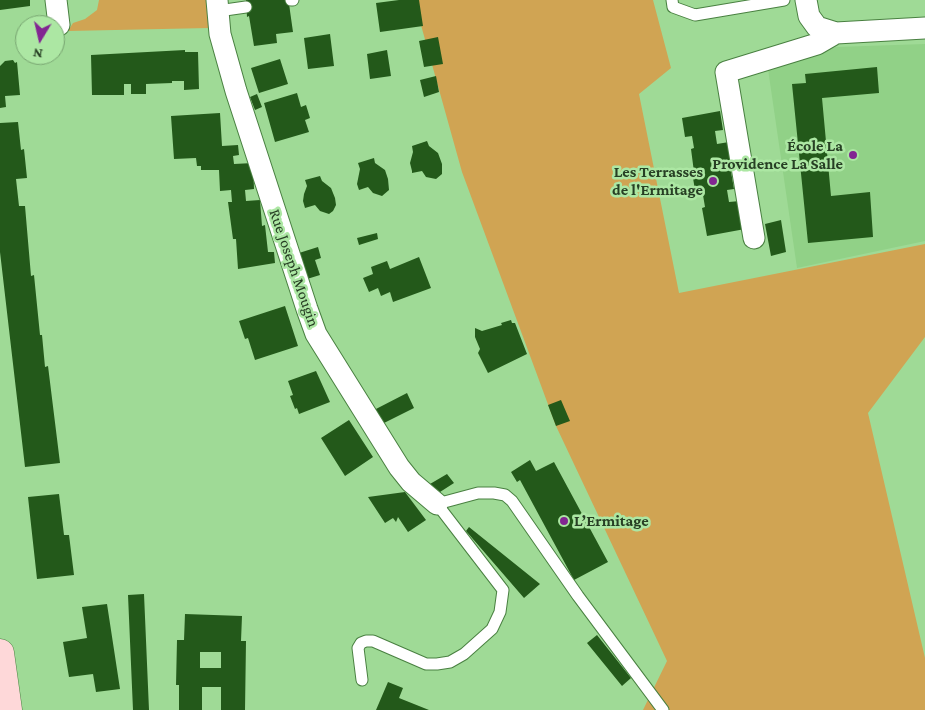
<!DOCTYPE html>
<meta charset="utf-8">
<style>
body{margin:0}
#map{position:relative;width:925px;height:710px;overflow:hidden;background:#9fda96;font-family:"Crimson Pro",serif}
canvas{display:block}
.north{position:absolute;left:15px;top:15px;width:50px;height:50px;box-sizing:border-box;background:#ace7a3;border:1px solid #77a470;border-radius:50%;rotate:189deg;font-size:14px;font-weight:700;line-height:20px;text-align:center;color:#273f24}
.north::after{content:'';display:block;margin:auto;width:18px;height:22px;background:#822692;clip-path:polygon(50% 0,100% 100%,50% 72%,0 100%)}
</style>
<div id="map">
<canvas width="925" height="710"></canvas>
<div class="north">N</div>
</div>
<script>
const ctx = document.querySelector('canvas').getContext('2d');
ctx.lineJoin = 'round';
function paint(path, color) {
  ctx.fillStyle = color;
  ctx.fill(path, 'evenodd');
}
function toPath(rows) {
  const path = new Path2D();
  for (const r of rows) {
    path.moveTo(r[0], r[1]);
    for (let i = 2; i < r.length; i += 2) path.lineTo(r[i], r[i + 1]);
  }
  return path;
}
function stroke(path, color, width, dash) {
  ctx.strokeStyle = color;
  ctx.lineWidth = width;
  ctx.lineCap = dash ? 'butt' : 'round';
  ctx.setLineDash(dash || []);
  ctx.stroke(path);
}
function write(font, color, halo, rows, align = 'center') {
  ctx.font = font + ' "Crimson Pro",serif';
  ctx.lineWidth = 5;
  ctx.setLineDash([]);
  ctx.textBaseline = 'middle';
  ctx.strokeStyle = halo;
  ctx.fillStyle = color;
  for (const [text, x, y, turn = 0] of rows) {
    ctx.save();
    ctx.translate(x, y);
    ctx.rotate((+turn || 0) * Math.PI / 180);
    ctx.textAlign = isNaN(turn) ? turn : align;
    if (halo) ctx.strokeText(text, 0, 0);
    ctx.fillText(text, 0, 0);
    ctx.restore();
  }
}
paint(toPath([
 [925,44,925,241,797,268,768,69,836,47]
]), '#91d187');
paint(toPath([
 [99,0,208,0,209,28,68,31,73,23,85,19,97,10],
 [414,0,653,0,671,68,639,94,679,293,925,244,925,337,868,413,925,658,925,710,643,710,667,661,556,426,462,172]
]), '#d0a453');
paint(toPath([
 [0,0,30,0,30,6,0,10],
 [246,0,291,0,289,3,290,11,293,32,276,34,277,43,254,46,249,16,247,17],
 [399,0,419,0,423,26,380,32,376,3],
 [330,34,334,66,308,69,304,38],
 [438,37,443,64,424,67,419,41],
 [185,50,185,52,198,52,199,89,184,90,184,81,172,81,172,83,146,84,146,94,131,94,131,84,124,84,124,95,92,95,91,55],
 [387,50,391,76,370,79,367,54],
 [280,59,288,84,259,93,251,68],
 [13,60,15,63,17,62,20,95,5,96,6,107,0,108,0,66,5,61],
 [877,67,879,93,822,98,831,196,870,192,873,237,808,243,792,84,806,83,805,74],
 [436,76,439,92,424,97,420,80],
 [297,93,301,107,306,105,310,118,305,120,309,132,275,142,264,103],
 [257,94,262,107,255,110,250,97],
 [720,111,723,130,715,131,717,144,729,142,733,165,730,166,734,189,727,190,729,202,740,201,745,229,707,236,702,208,705,207,703,195,696,196,692,172,694,172,691,149,694,148,692,136,685,137,682,118],
 [220,113,222,146,238,145,239,155,233,156,234,164,253,163,254,189,245,190,246,201,260,200,262,226,265,225,268,252,274,252,275,263,238,269,236,239,233,239,228,202,232,202,231,190,220,191,219,170,201,170,201,166,197,166,196,158,174,159,171,116],
 [18,122,21,150,24,149,27,178,16,179,19,206,25,206,31,276,34,275,40,335,42,335,45,367,48,366,60,463,25,467,0,252,0,123],
 [427,141,429,146,438,153,442,164,442,174,436,179,426,177,422,171,412,173,412,171,410,163,413,152,412,146],
 [374,158,375,163,385,170,388,179,389,190,382,196,373,193,368,187,359,190,357,184,360,169,358,163],
 [320,176,322,181,331,188,335,198,336,205,333,211,329,214,320,211,315,205,305,208,303,201,304,194,307,186,305,180],
 [781,220,786,252,771,256,765,224],
 [377,233,378,239,359,245,357,238],
 [318,247,321,258,315,260,320,275,307,279,299,253],
 [419,257,431,288,393,302,390,292,381,296,378,288,369,292,363,278,373,274,371,267,387,261,390,269],
 [285,306,298,346,255,360,248,338,245,339,239,321],
 [511,320,512,323,515,323,527,354,488,373,478,353,480,349,475,337,475,328,482,331,502,325,501,323],
 [316,371,330,402,299,414,297,408,295,409,290,396,293,395,288,381],
 [407,393,414,408,382,424,374,410],
 [561,400,570,421,556,426,548,405],
 [349,420,373,457,345,476,321,438],
 [530,460,536,471,554,462,608,562,574,580,520,480,517,482,511,472],
 [447,474,454,483,440,492,430,484],
 [405,492,426,520,408,532,398,517,396,522,393,518,385,523,368,497],
 [59,494,64,535,69,535,74,575,37,579,28,497],
 [469,527,540,584,524,598,466,531],
 [144,594,149,710,133,710,128,595],
 [107,604,120,689,96,692,93,674,69,677,63,642,87,638,82,607],
 [185,614,242,616,241,641,246,641,245,710,221,710,221,687,202,687,202,710,179,710,179,685,176,685,177,640,184,640],
 [200,652,221,652,221,668,200,668],
 [597,635,631,678,622,686,587,643],
 [388,682,403,688,399,698,429,710,376,710]
]), '#23591a');
const service = toPath([
 [291,0,293,0],
 [672,0,673,7,695,15,784,0],
 [218,11,246,7],
 [362,680,358,648,361,643,366,641,373,641,426,664,437,664,450,662,464,654,492,629,500,612,503,590,437,504,478,493,494,493,505,495,512,501,578,596,663,710]
]);
const minor = toPath([
 [56,0,59,25],
 [217,0,220,34,236,91,307,309,316,334,399,467,411,482,437,504],
 [806,0,809,16,817,27,836,33,925,28],
 [754,238,726,72,817,44,836,33]
]);
const secondary = toPath([
 [0,653,8,710]
]);
stroke(service, '#498041', 13);
stroke(minor, '#498041', 23);
stroke(secondary, '#498041', 29);
stroke(service, '#fff', 11);
stroke(minor, '#fff', 21);
stroke(secondary, '#fed8d9', 28);
for (const [x, y, r, color] of [
 [853,155,5,"#822692"],
 [713,181,5,"#822692"],
 [564,521,5,"#822692"]
]) {
  const dot = new Path2D();
  dot.arc(x, y, r, 0, 2 * Math.PI);
  ctx.fillStyle = color;
  ctx.fill(dot);
  stroke(dot, '#ace7a3', 2);
}
write('bold 16px', '#273f24', '#ace7a3', [
 ["École La",843,146],
 ["Providence La Salle",843,164],
 ["Les Terrasses",703,172],
 ["de l'Ermitage",703,190],
 ["L’Ermitage",574,521,"left"]
], 'right');
write('16px', '#273f24', '#ace7a3', [
 ["Rue Joseph Mougin",294,268,71]
]);
</script>
